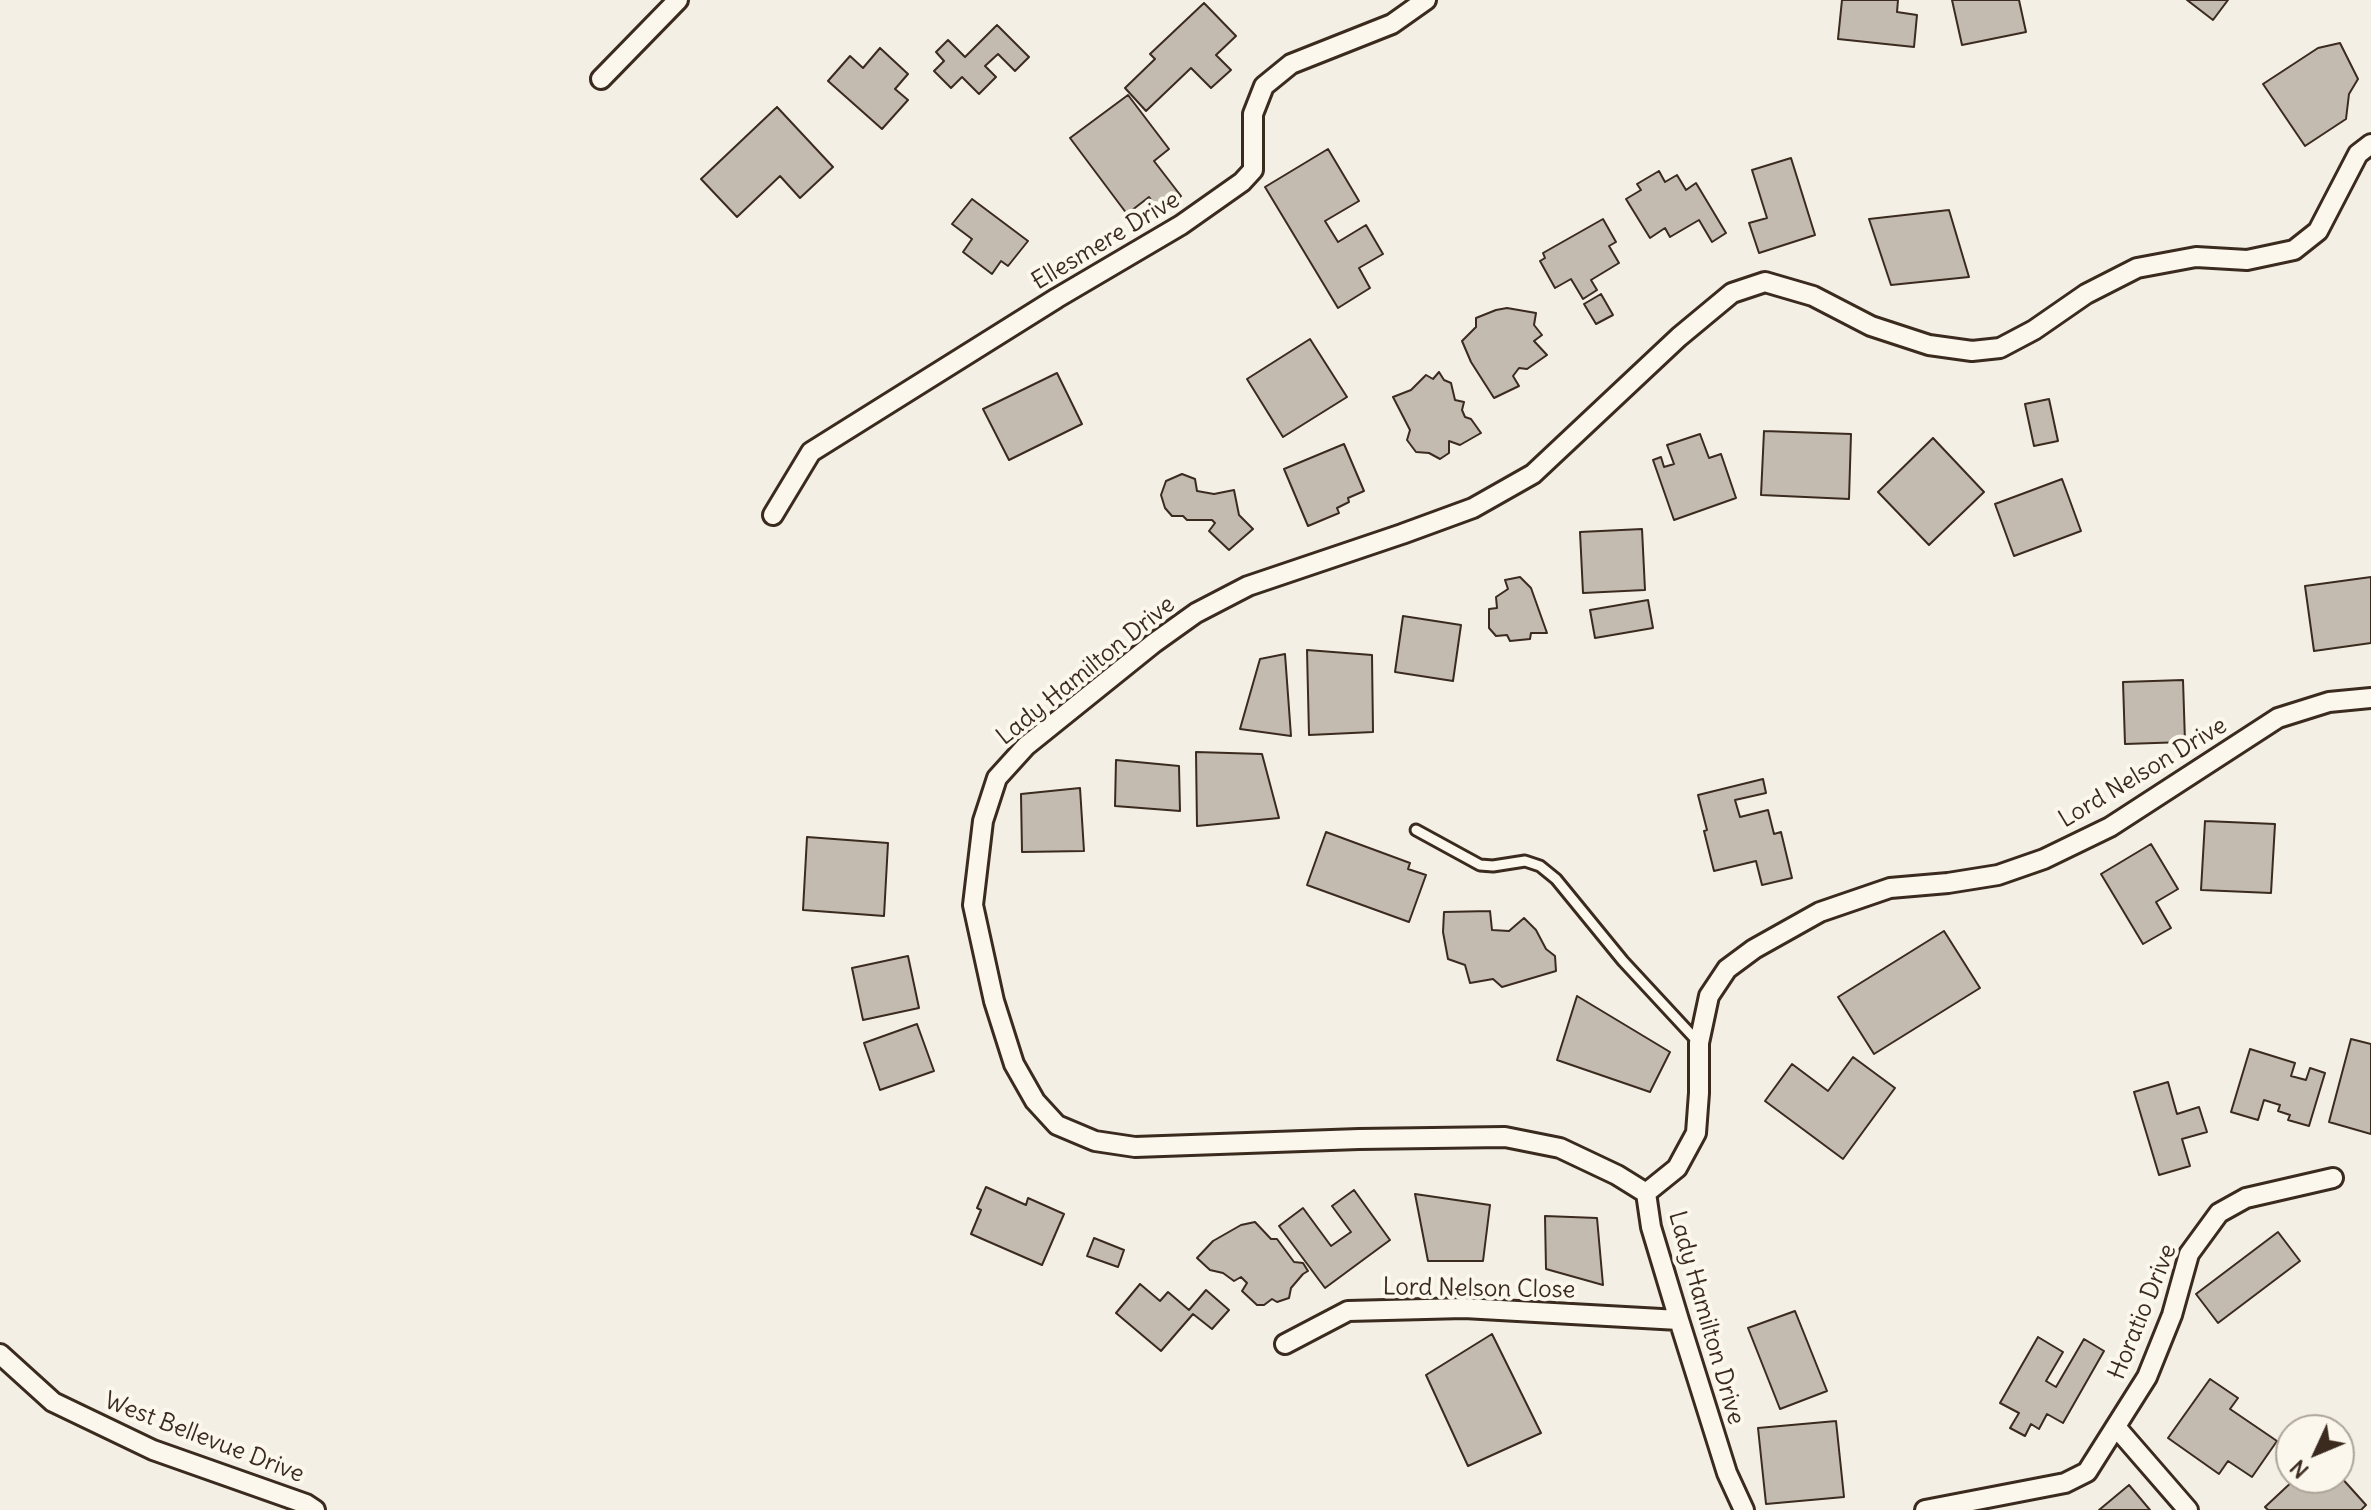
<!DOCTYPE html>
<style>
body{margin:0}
#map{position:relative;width:2371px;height:1510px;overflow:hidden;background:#f3efe4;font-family:Delius,sans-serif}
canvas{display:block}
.north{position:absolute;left:2275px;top:1414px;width:80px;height:80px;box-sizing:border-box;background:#fbf7ec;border:2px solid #aea59a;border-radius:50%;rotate:226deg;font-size:22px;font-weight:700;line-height:32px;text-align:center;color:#3b2a1e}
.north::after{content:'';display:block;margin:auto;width:28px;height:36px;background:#3b2a1e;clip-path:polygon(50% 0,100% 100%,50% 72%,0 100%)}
</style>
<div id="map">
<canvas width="2371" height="1510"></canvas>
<div class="north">N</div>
</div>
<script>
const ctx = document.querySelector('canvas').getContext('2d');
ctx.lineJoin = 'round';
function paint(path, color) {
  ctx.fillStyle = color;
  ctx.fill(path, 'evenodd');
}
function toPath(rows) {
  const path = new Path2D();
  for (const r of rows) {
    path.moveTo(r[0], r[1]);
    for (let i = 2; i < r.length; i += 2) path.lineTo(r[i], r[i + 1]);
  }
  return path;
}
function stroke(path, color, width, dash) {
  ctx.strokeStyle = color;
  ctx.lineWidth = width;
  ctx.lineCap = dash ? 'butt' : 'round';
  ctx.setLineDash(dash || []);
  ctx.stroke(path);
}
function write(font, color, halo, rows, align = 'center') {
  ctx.font = font + ' Delius,sans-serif';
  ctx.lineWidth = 8;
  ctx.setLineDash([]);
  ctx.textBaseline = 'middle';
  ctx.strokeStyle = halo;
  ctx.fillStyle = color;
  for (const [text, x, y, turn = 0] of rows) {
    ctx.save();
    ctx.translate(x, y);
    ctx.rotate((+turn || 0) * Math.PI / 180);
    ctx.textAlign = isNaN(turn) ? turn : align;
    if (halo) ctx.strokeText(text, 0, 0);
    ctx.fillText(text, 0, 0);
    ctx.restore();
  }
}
const building = toPath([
 [1842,0,1898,0,1897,12,1917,15,1914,47,1838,39,1842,0],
 [1952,0,2019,0,2026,32,1962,45,1952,0],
 [2187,0,2228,0,2213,20,2187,0],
 [1204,3,1236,36,1216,55,1231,70,1211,88,1191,68,1146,111,1125,88,1155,59,1150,54,1204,3],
 [997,25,1029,57,1015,71,998,54,985,66,996,77,979,94,962,77,951,88,934,71,944,61,936,52,948,40,965,57,997,25],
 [2340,43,2358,79,2349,94,2346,119,2305,146,2263,84,2318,48,2340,43],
 [880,48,908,74,895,89,908,100,882,129,828,81,850,56,863,68,880,48],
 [1128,95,1169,149,1154,161,1181,196,1160,212,1149,197,1127,214,1070,138,1128,95],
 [777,107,833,167,800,198,780,176,737,217,701,179,777,107],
 [1328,149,1359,201,1325,221,1338,242,1366,225,1383,254,1359,268,1370,288,1338,308,1265,187,1328,149],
 [1791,158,1815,235,1759,253,1749,223,1767,218,1752,170,1791,158],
 [1659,171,1665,182,1677,175,1686,190,1696,183,1726,233,1712,242,1699,220,1670,237,1665,228,1650,238,1626,199,1641,190,1637,184,1659,171],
 [972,199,1028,241,1008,266,1001,261,992,274,963,252,972,239,952,224,972,199],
 [1949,210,1969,277,1891,285,1869,219,1949,210],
 [1603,219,1616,242,1609,246,1619,263,1591,280,1597,290,1583,299,1571,279,1555,288,1540,261,1545,258,1543,253,1603,219],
 [1601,294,1613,315,1596,324,1584,304,1601,294],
 [1507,308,1536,313,1534,325,1542,335,1534,341,1547,355,1527,369,1519,368,1513,376,1519,386,1494,398,1471,362,1462,341,1476,327,1476,318,1496,310,1507,308],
 [1310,339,1347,397,1283,437,1247,379,1310,339],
 [1439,372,1444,380,1451,383,1455,400,1464,402,1462,410,1465,417,1471,419,1481,433,1460,445,1449,441,1449,453,1440,459,1429,453,1416,452,1407,440,1410,430,1393,397,1411,390,1426,375,1433,379,1439,372],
 [1057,373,1082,424,1009,460,983,409,1057,373],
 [2049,399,2058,441,2034,446,2025,404,2049,399],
 [1764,431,1851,434,1849,499,1761,495,1764,431],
 [1700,434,1709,458,1721,454,1736,498,1674,520,1653,460,1661,457,1664,467,1674,464,1667,445,1700,434],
 [1933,438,1984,492,1929,545,1878,492,1933,438],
 [1344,444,1364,491,1348,498,1349,502,1337,508,1339,513,1308,526,1284,469,1344,444],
 [1182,474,1195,479,1197,491,1214,494,1234,490,1239,515,1253,529,1229,550,1209,531,1215,523,1212,520,1187,520,1183,516,1172,516,1165,508,1161,495,1166,481,1182,474],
 [2062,479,2081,531,2014,556,1995,504,2062,479],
 [1642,529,1645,590,1583,593,1580,532,1642,529],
 [1520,577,1531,588,1547,633,1531,633,1530,639,1510,641,1507,635,1496,636,1489,628,1489,609,1497,608,1496,597,1508,589,1505,580,1520,577],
 [2371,577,2371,643,2314,651,2305,586,2371,577],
 [1648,600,1653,628,1595,638,1590,610,1648,600],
 [1403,616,1461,625,1453,681,1395,672,1403,616],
 [1307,650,1372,655,1373,732,1309,735,1307,650],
 [1285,654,1291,736,1240,729,1260,659,1285,654],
 [2183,680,2185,742,2125,744,2123,682,2183,680],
 [1196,752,1262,754,1279,818,1197,826,1196,752],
 [1116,760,1179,766,1180,811,1115,806,1116,760],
 [1763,779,1766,793,1735,800,1740,817,1768,810,1774,834,1781,832,1792,878,1762,885,1756,861,1714,871,1704,831,1707,830,1698,795,1763,779],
 [1080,788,1084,851,1022,852,1021,794,1080,788],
 [2205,821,2275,824,2271,893,2201,890,2205,821],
 [1326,832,1410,863,1408,869,1426,875,1409,922,1307,885,1326,832],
 [807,837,888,843,884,916,803,910,807,837],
 [2151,844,2178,889,2156,902,2171,928,2143,944,2101,874,2151,844],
 [1490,911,1492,930,1509,931,1524,918,1536,930,1546,949,1555,956,1556,971,1502,987,1493,979,1470,983,1465,965,1448,959,1443,932,1444,912,1490,911],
 [1944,931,1980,988,1874,1054,1838,997,1944,931],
 [908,956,919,1008,863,1020,852,968,908,956],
 [1577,996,1670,1052,1650,1092,1557,1060,1577,996],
 [917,1024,934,1071,880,1090,864,1043,917,1024],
 [2351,1039,2371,1044,2371,1134,2329,1122,2351,1039],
 [2250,1049,2295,1063,2291,1076,2306,1080,2310,1068,2325,1073,2309,1126,2288,1120,2290,1115,2278,1111,2280,1105,2264,1100,2258,1120,2231,1112,2250,1049],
 [1853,1057,1895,1088,1843,1159,1765,1101,1792,1064,1828,1091,1853,1057],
 [2168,1082,2177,1114,2199,1107,2207,1132,2182,1139,2190,1166,2159,1175,2134,1092,2168,1082],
 [986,1187,1026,1205,1028,1198,1064,1214,1042,1265,971,1234,981,1210,977,1208,986,1187],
 [1354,1190,1390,1240,1325,1288,1279,1226,1303,1208,1331,1246,1351,1232,1332,1206,1354,1190],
 [1415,1194,1490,1205,1483,1261,1428,1261,1415,1194],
 [1545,1216,1597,1218,1603,1285,1546,1269,1545,1216],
 [1255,1222,1271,1239,1277,1239,1294,1262,1303,1263,1308,1271,1303,1274,1291,1288,1289,1298,1277,1302,1272,1299,1264,1305,1257,1305,1242,1291,1247,1283,1241,1277,1234,1281,1223,1273,1210,1270,1197,1258,1213,1241,1241,1225,1255,1222],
 [2278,1232,2300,1261,2218,1323,2196,1294,2278,1232],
 [1094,1238,1124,1250,1118,1267,1087,1256,1094,1238],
 [1140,1284,1160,1301,1168,1292,1189,1310,1206,1290,1229,1310,1212,1329,1193,1314,1161,1351,1116,1313,1140,1284],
 [1795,1311,1827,1391,1780,1409,1748,1328,1795,1311],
 [1492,1334,1541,1433,1468,1466,1426,1375,1492,1334],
 [2038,1337,2063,1352,2046,1381,2056,1387,2084,1339,2104,1351,2063,1423,2047,1414,2039,1429,2031,1424,2025,1436,2010,1428,2019,1413,2000,1403,2038,1337],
 [2210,1379,2238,1398,2230,1409,2277,1441,2252,1477,2228,1461,2219,1474,2168,1438,2210,1379],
 [1836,1421,1844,1497,1766,1504,1758,1428,1836,1421],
 [2339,1475,2366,1505,2361,1510,2268,1510,2265,1507,2296,1478,2339,1478,2339,1475],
 [2129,1485,2150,1510,2099,1510,2129,1485]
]);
paint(building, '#c3bbb0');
stroke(building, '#3b2a1e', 2);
const lane = toPath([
 [1416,830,1480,865,1493,866,1525,861,1540,866,1556,879,1623,961,1699,1043]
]);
const street = toPath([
 [601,79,678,0],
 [773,515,811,452,1057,298,1181,225,1242,182,1253,170,1253,114,1264,86,1291,64,1392,24,1426,0],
 [1646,1193,1677,1168,1696,1133,1699,1093,1699,1043,1709,996,1727,969,1754,949,1820,912,1890,888,1948,883,1998,875,2044,859,2110,827,2278,718,2329,702,2371,698],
 [1285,1344,1348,1311,1464,1308,1679,1320],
 [0,1354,53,1402,153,1450,306,1504,315,1510],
 [2116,1427,2188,1510],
 [1744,1510,1727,1473,1679,1320,1651,1227,1646,1193,1617,1175,1560,1148,1505,1137,1359,1139,1135,1147,1095,1141,1057,1125,1035,1101,1014,1064,994,1001,973,905,983,821,997,778,1026,746,1154,643,1196,613,1248,586,1402,534,1473,508,1533,474,1679,337,1732,293,1765,282,1813,296,1871,326,1929,345,1972,351,2000,348,2034,330,2086,294,2137,268,2196,257,2247,260,2294,250,2318,231,2358,154,2371,144],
 [1925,1510,2065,1483,2087,1472,2147,1377,2172,1315,2189,1254,2219,1213,2246,1198,2333,1178]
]);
stroke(lane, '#3b2a1e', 15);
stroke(street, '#3b2a1e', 24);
stroke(lane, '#fbf7ec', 9);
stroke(street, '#fbf7ec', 18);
write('24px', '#3b2a1e', '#fbf7ec', [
 ["Ellesmere Drive",1106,241,-31],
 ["Lady Hamilton Drive",1086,671,-39],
 ["Lord Nelson Drive",2143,773,-31],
 ["Lord Nelson Close",1479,1289,1],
 ["Horatio Drive",2143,1312,-68],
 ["Lady Hamilton Drive",1706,1318,74],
 ["West Bellevue Drive",204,1438,21]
]);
</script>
